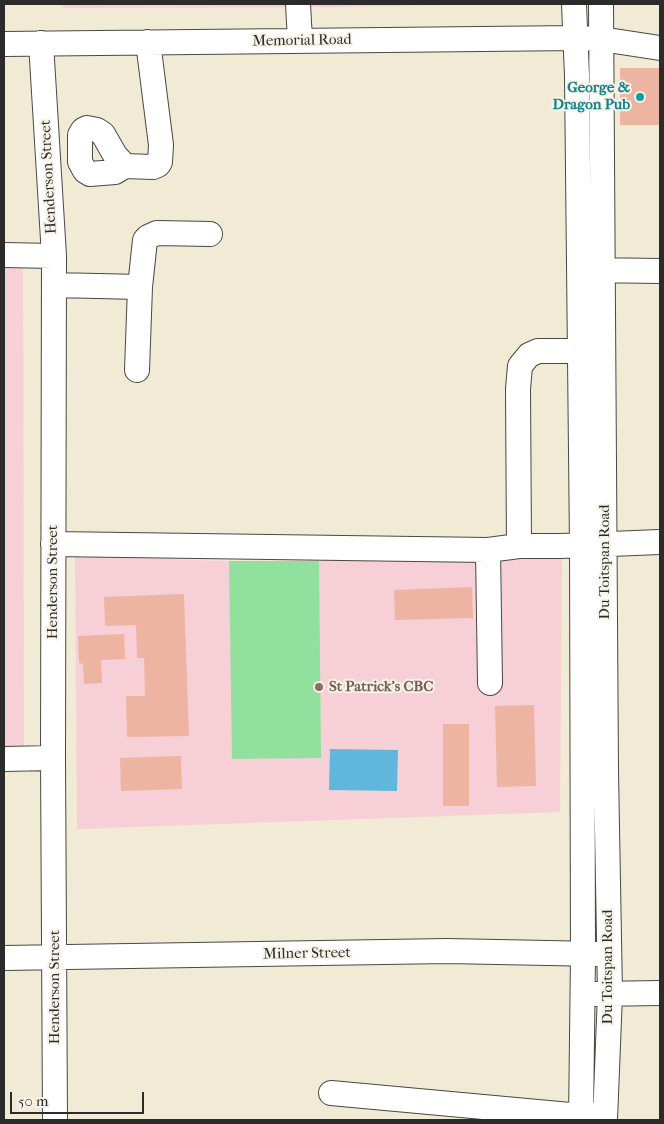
<!DOCTYPE html>
<style>
body{margin:0}
#map{position:relative;width:664px;height:1124px;overflow:hidden;background:#f1ead4;font-family:"IM FELL French Canon",serif}
canvas{display:block}
.frame{position:absolute;inset:0;border:5px solid #2b2b2b;pointer-events:none}
.scale{position:absolute;left:10px;top:1092px;width:134px;height:22px;box-sizing:border-box;border:2px solid #2b2b2b;border-top:0;padding-left:6px;font-size:15px;line-height:18px;white-space:nowrap;color:#2b2b2b;-webkit-text-stroke:4px #f7f3e8;paint-order:stroke}
</style>
<div id="map">
<canvas width="664" height="1124"></canvas>
<div class="frame"></div>
<div class="scale">50 m</div>
</div>
<script>
const ctx = document.querySelector('canvas').getContext('2d');
ctx.lineJoin = 'round';
function paint(path, color) {
  ctx.fillStyle = color;
  ctx.fill(path, 'evenodd');
}
function toPath(rows) {
  const path = new Path2D();
  for (const r of rows) {
    path.moveTo(r[0], r[1]);
    for (let i = 2; i < r.length; i += 2) path.lineTo(r[i], r[i + 1]);
  }
  return path;
}
function stroke(path, color, width, dash) {
  ctx.strokeStyle = color;
  ctx.lineWidth = width;
  ctx.lineCap = dash ? 'butt' : 'round';
  ctx.setLineDash(dash || []);
  ctx.stroke(path);
}
function write(font, color, halo, rows, align = 'center') {
  ctx.font = font + ' "IM FELL French Canon",serif';
  ctx.lineWidth = 4;
  ctx.setLineDash([]);
  ctx.textBaseline = 'middle';
  ctx.strokeStyle = halo;
  ctx.fillStyle = color;
  for (const [text, x, y, turn = 0] of rows) {
    ctx.save();
    ctx.translate(x, y);
    ctx.rotate((+turn || 0) * Math.PI / 180);
    ctx.textAlign = isNaN(turn) ? turn : align;
    if (halo) ctx.strokeText(text, 0, 0);
    ctx.fillText(text, 0, 0);
    ctx.restore();
  }
}
paint(toPath([
 [63,4,487,4,337,7,63,8],
 [4,252,23,252,24,747,4,747],
 [75,556,229,561,562,559,560,812,77,829]
]), '#f6cfd7');
paint(toPath([
 [229,561,319,561,321,758,232,759]
]), '#92e09e');
paint(toPath([
 [330,749,398,750,397,791,329,790]
]), '#5fb8dc');
paint(toPath([
 [620,68,660,68,660,125,620,125],
 [472,587,473,618,395,620,394,590],
 [184,594,189,736,127,737,126,696,145,696,144,658,137,658,136,625,105,626,104,597],
 [124,634,125,659,101,660,102,683,84,684,83,664,79,663,78,636],
 [534,705,536,786,497,787,495,706],
 [443,724,469,724,469,806,443,806],
 [181,756,182,789,121,791,120,758]
]), '#eeb4a2');
const minor = toPath([
 [298,4,300,40],
 [574,4,577,76,582,545,583,955,581,1120],
 [601,4,606,771,610,994,605,1120],
 [41,43,54,256,53,758,55,1120],
 [4,44,576,38,601,39,660,48],
 [125,166,115,155,103,134,97,130,87,128,83,130,80,135,80,162,85,171,90,174,115,172,125,166,153,167,158,165,160,162,161,145,148,42],
 [4,255,54,256],
 [588,270,660,271],
 [54,285,140,287,137,370],
 [140,287,145,240,148,237,157,233,210,234],
 [53,544,488,550,519,546,560,546,660,542],
 [519,546,518,389,520,366,529,355,538,351,580,351],
 [488,550,490,683],
 [4,759,53,758],
 [4,958,447,951,598,954],
 [595,994,660,993],
 [331,1093,581,1116,596,1115]
]);
stroke(minor, '#494844', 26);
stroke(minor, '#fff', 24);
for (const [x, y, r, color] of [
 [640,97,5,"#0f9aa8"],
 [319,687,5,"#8d6e63"]
]) {
  const dot = new Path2D();
  dot.arc(x, y, r, 0, 2 * Math.PI);
  ctx.fillStyle = color;
  ctx.fill(dot);
  stroke(dot, '#f7f3e8', 2);
}
write('15px', '#2b2b2b', '#f7f3e8', [
 ["Memorial Road",302,41,-1],
 ["Henderson Street",49,177,-93],
 ["Du Toitspan Road",605,562,-90],
 ["Henderson Street",53,582,-90],
 ["Milner Street",307,954,-1],
 ["Du Toitspan Road",608,967,-90],
 ["Henderson Street",55,987,-90]
]);
write('bold 15px', '#0d838f', '#f7f3e8', [
 ["George &",630,88],
 ["Dragon Pub",630,105]
], 'right');
write('bold 15px', '#785e54', '#f7f3e8', [
 ["St Patrick's CBC",329,687]
], 'left');
</script>
